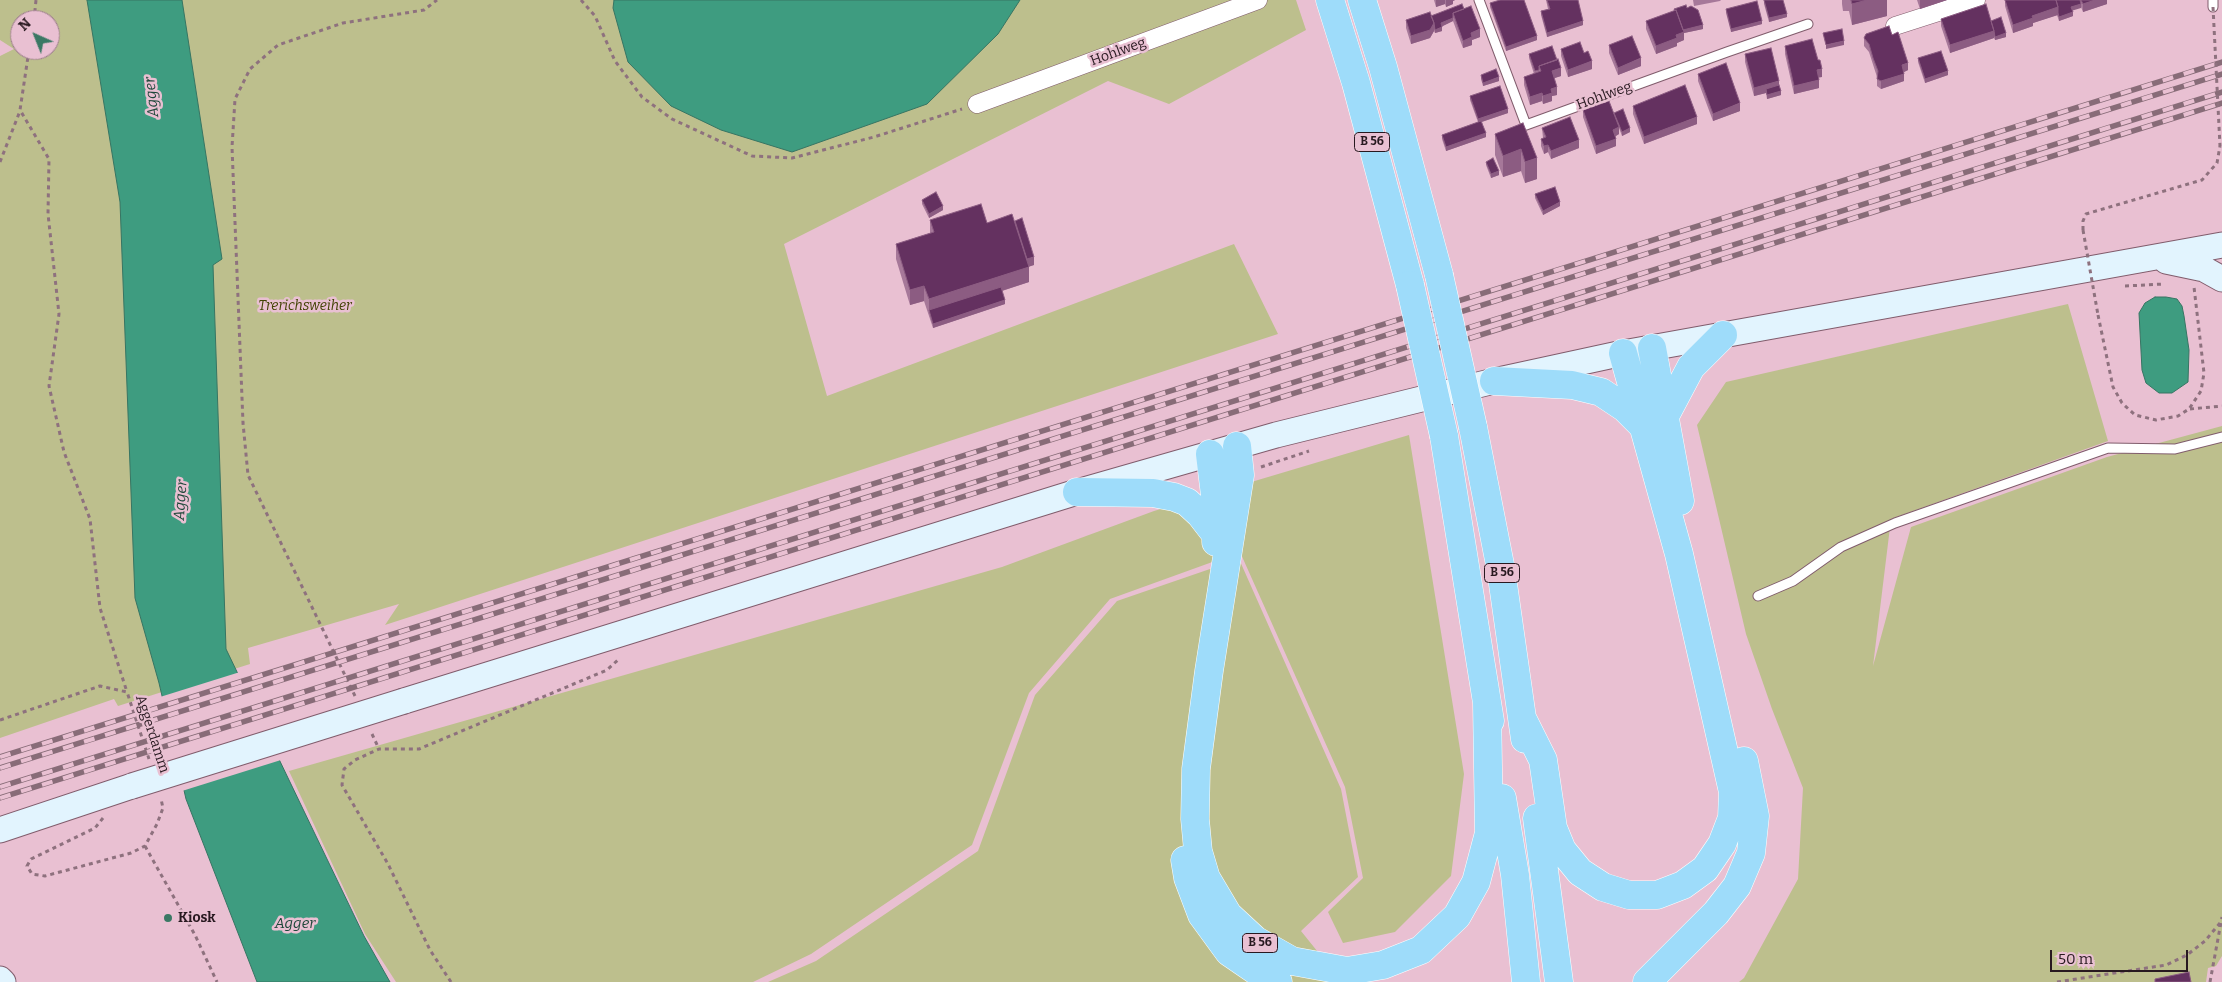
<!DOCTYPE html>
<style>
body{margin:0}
#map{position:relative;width:2222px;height:982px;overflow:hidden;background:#e9c0d2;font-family:Bitter,serif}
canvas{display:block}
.north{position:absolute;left:10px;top:10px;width:50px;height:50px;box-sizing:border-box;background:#e9c0d2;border:1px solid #9c7d8b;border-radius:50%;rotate:316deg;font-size:14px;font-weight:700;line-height:20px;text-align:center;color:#281920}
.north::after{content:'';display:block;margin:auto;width:18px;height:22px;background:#3a7864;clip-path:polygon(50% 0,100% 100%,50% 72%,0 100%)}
.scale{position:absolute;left:2050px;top:950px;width:138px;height:22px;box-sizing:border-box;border:2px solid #281920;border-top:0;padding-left:6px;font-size:15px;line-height:18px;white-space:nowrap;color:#281920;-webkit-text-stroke:4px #e9c0d2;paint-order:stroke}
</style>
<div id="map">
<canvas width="2222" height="982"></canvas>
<div class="north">N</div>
<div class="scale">50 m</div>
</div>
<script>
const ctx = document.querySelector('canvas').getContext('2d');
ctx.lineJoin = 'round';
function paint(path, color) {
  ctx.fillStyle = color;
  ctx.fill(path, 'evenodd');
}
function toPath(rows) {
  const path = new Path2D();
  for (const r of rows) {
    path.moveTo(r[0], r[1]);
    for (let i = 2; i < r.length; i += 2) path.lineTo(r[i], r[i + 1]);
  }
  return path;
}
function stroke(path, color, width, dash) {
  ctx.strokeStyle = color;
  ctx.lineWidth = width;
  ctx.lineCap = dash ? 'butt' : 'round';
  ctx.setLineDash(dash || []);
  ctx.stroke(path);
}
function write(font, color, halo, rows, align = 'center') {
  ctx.font = font + ' Bitter,serif';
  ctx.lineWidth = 5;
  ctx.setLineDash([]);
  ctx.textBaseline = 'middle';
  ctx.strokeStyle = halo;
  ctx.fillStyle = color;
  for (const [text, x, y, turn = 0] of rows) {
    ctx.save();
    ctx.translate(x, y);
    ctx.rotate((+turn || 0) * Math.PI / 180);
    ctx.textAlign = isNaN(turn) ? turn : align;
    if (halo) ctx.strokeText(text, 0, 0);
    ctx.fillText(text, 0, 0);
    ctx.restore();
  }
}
paint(toPath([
 [0,0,1296,0,1306,30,1169,104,1108,81,784,244,827,396,1234,244,1278,334,385,625,399,604,248,648,250,664,118,706,114,699,0,738,0,56,14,49,0,40],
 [20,20,50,20,50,50,20,50],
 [2068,304,2108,441,1891,519,1873,666,1911,527,2107,457,2222,426,2222,956,2216,966,2208,968,2206,982,1739,982,1744,978,1798,879,1803,788,1772,709,1746,634,1697,425,1726,382],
 [1409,435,1464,774,1451,876,1395,932,1343,943,1328,912,1363,878,1345,787,1240,552,1110,599,1029,693,972,845,811,954,753,982,396,982,365,934,289,771,1002,567,1154,511],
 [1239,559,1341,789,1358,877,1301,931,1342,982,768,982,816,961,978,851,1035,695,1117,601]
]), '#bdbf8d');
const water = toPath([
 [87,0,182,0,222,259,213,265,226,649,364,936,390,982,257,982,186,799,159,683,135,598,120,202,87,0],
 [614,0,1020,0,998,34,927,104,792,152,721,130,671,106,628,62,613,8,614,0],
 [2155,297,2166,297,2177,299,2182,306,2184,316,2189,350,2188,382,2172,393,2159,393,2146,383,2142,370,2139,313,2145,303,2155,297]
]);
paint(water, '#3e9c80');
stroke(water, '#377563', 1);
paint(toPath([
 [240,672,281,760,182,791,160,697]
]), '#e9c0d2');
const lane = toPath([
 [1479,0,1526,125,1727,52,1808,24],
 [2213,0,2213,7],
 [1758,596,1793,581,1841,547,1895,523,2108,448,2175,449,2222,437]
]);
const street = toPath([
 [1895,26,1976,0],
 [977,104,1258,0]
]);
const secondary = toPath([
 [2166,261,2204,269,2222,279],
 [404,701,1077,492,1276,435,1494,381,1623,353,2222,245],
 [0,830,132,786],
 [0,979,3,982]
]);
const highway = toPath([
 [1330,0,1356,83,1410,285],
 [1362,0,1383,67,1439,275],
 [1652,348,1680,501],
 [1494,381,1572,385,1601,392,1625,408,1643,426],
 [1665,416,1691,367,1723,335],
 [1473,427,1501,570,1525,739],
 [1444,436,1490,721],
 [1237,446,1240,475,1209,671,1196,769,1195,819,1198,851,1206,878,1228,915,1255,940,1292,961,1347,971,1383,965,1421,950,1457,916,1476,882,1489,833,1487,703],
 [1210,454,1216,503,1216,542],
 [1077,492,1153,493,1174,497,1187,502,1200,514,1217,536],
 [1523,720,1543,760,1553,828,1562,850,1580,872,1603,887,1629,895,1657,895,1683,885,1705,869,1722,844,1732,818,1733,792,1679,554,1623,353],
 [1502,798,1515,875,1526,982],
 [1537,818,1559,982],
 [1185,860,1188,878,1202,915,1229,952,1264,976,1278,982],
 [1647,982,1716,913,1737,886,1751,853,1755,816,1744,761]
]);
stroke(lane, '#805c6c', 11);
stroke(street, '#805c6c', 19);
stroke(secondary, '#805c6c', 27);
stroke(highway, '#fff', 29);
stroke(toPath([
 [581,0,595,16,615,61,642,97,672,119,752,156,792,158,874,137,962,109],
 [34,20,36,0],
 [29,50,20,110,49,159,48,214,59,314,49,386,64,452,90,519,100,608,127,692],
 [0,162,20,111],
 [2083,230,2083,221,2086,214,2202,180,2217,163,2220,146],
 [2125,286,2164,284],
 [2098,315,2113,387,2122,403,2135,415,2156,420,2178,416,2189,409,2201,391,2204,373,2194,287],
 [2190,409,2222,406],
 [1261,467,1309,451],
 [355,696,248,475,243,423,232,147,235,99,250,69,278,45,343,23,424,10,437,0],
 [0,720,100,686,127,692,149,759],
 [372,734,379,749],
 [103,818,95,828,31,859,27,866,32,874,45,876,131,853,145,846,157,824,163,808,161,799],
 [145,846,195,935,217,982],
 [451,982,430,950,388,864,342,785,344,769,355,760,379,749,419,749,607,670,620,658],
 [2057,982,2166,965,2187,955,2205,941,2220,923],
 [2210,982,2222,917]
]), '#8e717e', 3, [4, 4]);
stroke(lane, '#fff', 9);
stroke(street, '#fff', 18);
stroke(secondary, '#e2f4fe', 25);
stroke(highway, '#9edcfa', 28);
const rail = toPath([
 [0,757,2222,62],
 [0,768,2222,74],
 [0,787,2222,92],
 [0,798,2222,103]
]);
stroke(rail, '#886c78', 5.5);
stroke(rail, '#e9c0d2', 4, [11]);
const secondaryBridge = toPath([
 [132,786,404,701]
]);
const highwayBridge = toPath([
 [1439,275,1473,427],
 [1410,285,1444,436]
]);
stroke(secondaryBridge, '#805c6c', 27, []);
stroke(highwayBridge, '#fff', 29, []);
stroke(toPath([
 [2213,7,2220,146],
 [2083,230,2098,315]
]), '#8e717e', 3, [4, 4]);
stroke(secondaryBridge, '#e2f4fe', 25);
stroke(highwayBridge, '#9edcfa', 28);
paint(toPath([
 [1434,0,1455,0,1453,1,1453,4,1446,7,1445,4,1436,7],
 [1546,0,1578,0,1583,25,1547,37,1541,15,1541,11,1548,9],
 [1693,0,1721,0,1720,1,1694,6],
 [1764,0,1787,17,1769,22,1764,4],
 [1842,0,1887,0,1887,16,1852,25,1849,11,1843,11,1842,4],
 [1917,0,1947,0,1920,9],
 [2005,0,2107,0,2107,4,2083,12,2081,7,2072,10,2073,16,2059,21,2057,15,2033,23,2033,26,2013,33,2005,6],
 [1490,3,1537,40,1506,51,1490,7],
 [1687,8,1703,29,1684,33,1684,40,1677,43,1677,46,1656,54,1646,29,1646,21,1674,11,1674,9],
 [1464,9,1480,37,1472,40,1472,45,1463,48,1453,21,1442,26,1442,31,1435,33,1434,31,1430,38,1411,44,1406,28,1406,20],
 [1726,9,1762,24,1731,32,1726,13],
 [1941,19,1991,21,2006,37,1995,40,1994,38,1950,53,1941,26],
 [1892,35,1908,70,1904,72,1904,81,1881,89,1877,86,1877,77,1869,52,1864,46,1864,38],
 [1609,45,1641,66,1618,75,1609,53],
 [1785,46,1822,77,1819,77,1819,88,1794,94,1785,54],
 [1561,49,1584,53,1592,69,1568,77,1561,56],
 [1529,54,1561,76,1554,78,1557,95,1552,96,1552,101,1543,104,1542,101,1530,105,1524,85,1524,77,1534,74,1529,58],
 [1745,54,1779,85,1781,95,1767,99,1766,93,1754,96,1745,62],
 [1918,58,1948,75,1925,83,1918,62],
 [1698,74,1740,111,1713,121,1698,81],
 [1481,75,1499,81,1483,86,1481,79],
 [1470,96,1508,113,1482,122,1486,137,1446,151,1442,139,1442,135,1478,122,1470,100],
 [1633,106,1697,124,1644,144,1633,114],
 [1583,110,1614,114,1630,132,1622,136,1619,128,1619,134,1615,136,1616,146,1596,154,1583,117],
 [1523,123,1537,179,1525,183,1521,171,1503,177,1495,155,1495,134],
 [1542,128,1579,148,1551,159,1548,152,1544,154,1541,146,1541,139,1543,138],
 [1486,162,1499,175,1491,178,1486,165],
 [1535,194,1560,206,1543,215,1535,198],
 [922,200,943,210,929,218,922,204],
 [930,220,987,223,1015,221,1034,265,1029,266,1029,282,1002,291,1005,304,933,328,924,301,910,305,896,259,896,244,930,233]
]), '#a67899');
paint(toPath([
 [1436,0,1445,0,1445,4,1436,7],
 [1446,0,1455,0,1453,1,1453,4,1446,7],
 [1867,0,1887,0,1887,16,1852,25,1852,4],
 [1920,0,1947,0,1920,9],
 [2095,0,2107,0,2107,4,2083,12,2083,4],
 [2081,4,2081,8,2071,11,2071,7],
 [2058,7,2058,15,2033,23,2033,26,2013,33,2013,25,2032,16],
 [2073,12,2073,16,2059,21,2059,17],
 [1787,14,1787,17,1769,22,1769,18],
 [1453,18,1453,21,1441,27,1441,23],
 [1583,21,1583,25,1547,37,1547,33],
 [1762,21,1762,24,1731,32,1731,29],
 [1434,23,1434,31,1430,38,1411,44,1411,36],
 [1703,25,1703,29,1684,33,1684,40,1677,43,1677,46,1656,54,1656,46,1676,35,1682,30],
 [1442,27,1442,31,1435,33,1435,30],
 [1480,29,1480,37,1472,40,1472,45,1463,48,1463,41,1471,33],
 [1994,31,1994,38,1950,53,1950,45],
 [2006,33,2006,37,1995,40,1995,37],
 [1537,36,1537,40,1506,51,1506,47],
 [1844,41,1844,45,1826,49,1826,45],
 [1641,58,1641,66,1618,75,1618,68],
 [1592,61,1592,69,1568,77,1568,70],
 [1908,63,1908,70,1902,73,1902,65],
 [1561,68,1561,76,1552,79,1552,71],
 [1822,69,1822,77,1817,78,1817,70],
 [1948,71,1948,75,1925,83,1925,79],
 [1904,74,1904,81,1881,89,1881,81],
 [1499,77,1499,81,1483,86,1483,83],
 [1819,80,1819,88,1794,94,1794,86],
 [1779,81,1779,89,1766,89,1766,93,1754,96,1754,88],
 [1557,87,1557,95,1552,96,1552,101,1543,104,1543,96,1551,89],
 [1781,91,1781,95,1767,99,1767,95],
 [1542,93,1542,101,1530,105,1530,97],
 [1740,103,1740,111,1713,121,1713,114],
 [1508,109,1508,113,1478,123,1478,119],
 [1697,117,1697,124,1644,144,1644,137],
 [1619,127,1619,134,1613,138,1613,130],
 [1630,128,1630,132,1622,136,1622,132],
 [1486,133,1486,137,1446,151,1446,147],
 [1616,139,1616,146,1596,154,1596,146],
 [1579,140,1579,148,1551,159,1551,151],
 [1548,145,1548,152,1544,154,1544,146],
 [1521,149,1521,171,1503,177,1503,156],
 [1537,158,1537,179,1525,183,1525,162],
 [1499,171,1499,175,1491,178,1491,174],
 [1560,202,1560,206,1543,215,1543,211],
 [943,206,943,210,929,218,929,214],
 [1034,257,1034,265,1025,268,1025,260],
 [1029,267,1029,282,930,314,929,310,929,299],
 [924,286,924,301,910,305,910,290],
 [1005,300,1005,304,933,328,933,324]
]), '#8c5c82');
const building = toPath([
 [1500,0,1524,0,1537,36,1506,47,1490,3,1500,0],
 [1547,0,1578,0,1583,21,1547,33,1541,11,1550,9,1547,0],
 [1764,0,1783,0,1787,14,1769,18,1764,0],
 [1851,0,1867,0,1852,4,1851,0],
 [2005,0,2056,0,2058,7,2032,16,2033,18,2013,25,2005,0],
 [2056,0,2080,0,2081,4,2071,7,2073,12,2059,17,2058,13,2058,7,2056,0],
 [2081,0,2095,0,2083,4,2081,0],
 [1757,1,1762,21,1731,29,1726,9,1757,1],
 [1462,4,1464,9,1453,13,1453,18,1441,23,1442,27,1435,30,1434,23,1431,16,1462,4],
 [1986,4,1994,31,1950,45,1941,19,1986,4],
 [1686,5,1687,8,1691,6,1698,10,1703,25,1683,30,1676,10,1675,11,1674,9,1686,5],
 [1471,6,1480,29,1471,33,1472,37,1463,41,1453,13,1471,6],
 [1676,10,1684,32,1676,35,1677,38,1656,46,1646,21,1676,10],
 [1430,12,1434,23,1430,30,1411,36,1406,20,1430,12],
 [2001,17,2006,33,1995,37,1994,31,1991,21,2001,17],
 [1889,26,1892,35,1898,32,1908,63,1902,65,1904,74,1881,81,1877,79,1878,71,1873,58,1869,44,1864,38,1866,34,1889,26],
 [1842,29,1844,41,1826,45,1823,33,1842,29],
 [1632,36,1641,58,1618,68,1609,45,1632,36],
 [1812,39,1818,60,1820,60,1822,69,1817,70,1819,80,1794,86,1785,46,1812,39],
 [1580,42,1584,53,1588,51,1592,61,1568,70,1561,49,1580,42],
 [1552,46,1557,60,1539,66,1539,70,1535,71,1529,54,1552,46],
 [1771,48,1779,81,1754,88,1745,54,1771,48],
 [1941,51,1948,71,1925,79,1918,58,1941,51],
 [1558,59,1561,68,1552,71,1557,87,1551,89,1552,93,1543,96,1542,93,1530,97,1524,77,1541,71,1539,66,1558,59],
 [1726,63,1740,103,1713,114,1698,74,1726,63],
 [1496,69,1499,77,1483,83,1481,75,1496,69],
 [1685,85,1697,117,1644,137,1633,106,1685,85],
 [1779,85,1781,91,1767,95,1766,89,1779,85],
 [1500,86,1508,109,1478,119,1470,96,1500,86],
 [1609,101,1619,127,1613,130,1616,139,1596,146,1583,110,1609,101],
 [1623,109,1630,128,1622,132,1614,113,1623,109],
 [1570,117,1579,140,1551,151,1548,145,1544,146,1541,139,1546,137,1542,128,1570,117],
 [1481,121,1486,133,1446,147,1442,135,1481,121],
 [1523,123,1537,158,1525,162,1521,149,1503,156,1495,134,1523,123],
 [1493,158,1499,171,1491,174,1486,162,1493,158],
 [1555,187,1560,202,1543,211,1535,194,1555,187],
 [936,192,943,206,929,214,922,200,936,192],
 [981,204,987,223,1012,214,1029,267,929,299,924,286,910,290,896,244,934,232,930,220,981,204],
 [1022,218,1034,257,1027,259,1015,221,1022,218],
 [1001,287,1005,300,933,324,929,310,1001,287],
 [2189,972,2191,982,2155,982,2155,979,2189,972]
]);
paint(building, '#643160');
stroke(building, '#8c5c82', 1);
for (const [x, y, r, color] of [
 [168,918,5,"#3a7864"]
]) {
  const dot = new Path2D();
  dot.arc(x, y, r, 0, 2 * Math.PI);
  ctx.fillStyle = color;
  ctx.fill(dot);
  stroke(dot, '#e9c0d2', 2);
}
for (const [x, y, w] of [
 [1372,142,35],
 [1502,573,35],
 [1260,943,35]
]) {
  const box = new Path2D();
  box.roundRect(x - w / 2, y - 9.5, w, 19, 4);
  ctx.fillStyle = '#e9c0d2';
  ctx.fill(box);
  stroke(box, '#281920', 1);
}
write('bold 12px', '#281920', null, [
 ["B 56",1372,142],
 ["B 56",1502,573],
 ["B 56",1260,943]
]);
write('14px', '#281920', '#e9c0d2', [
 ["Hohlweg",1118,52,-20],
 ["Hohlweg",1604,96,-20],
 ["Aggerdamm",152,734,72]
]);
write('italic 14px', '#434305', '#e9c0d2', [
 ["Trerichsweiher",305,306]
]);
write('bold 14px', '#281920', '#e9c0d2', [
 ["Kiosk",178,918]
], 'left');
write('italic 15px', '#1e473a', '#e9c0d2', [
 ["Agger",152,97,-96],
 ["Agger",181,500,-86],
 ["Agger",295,924]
]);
</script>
